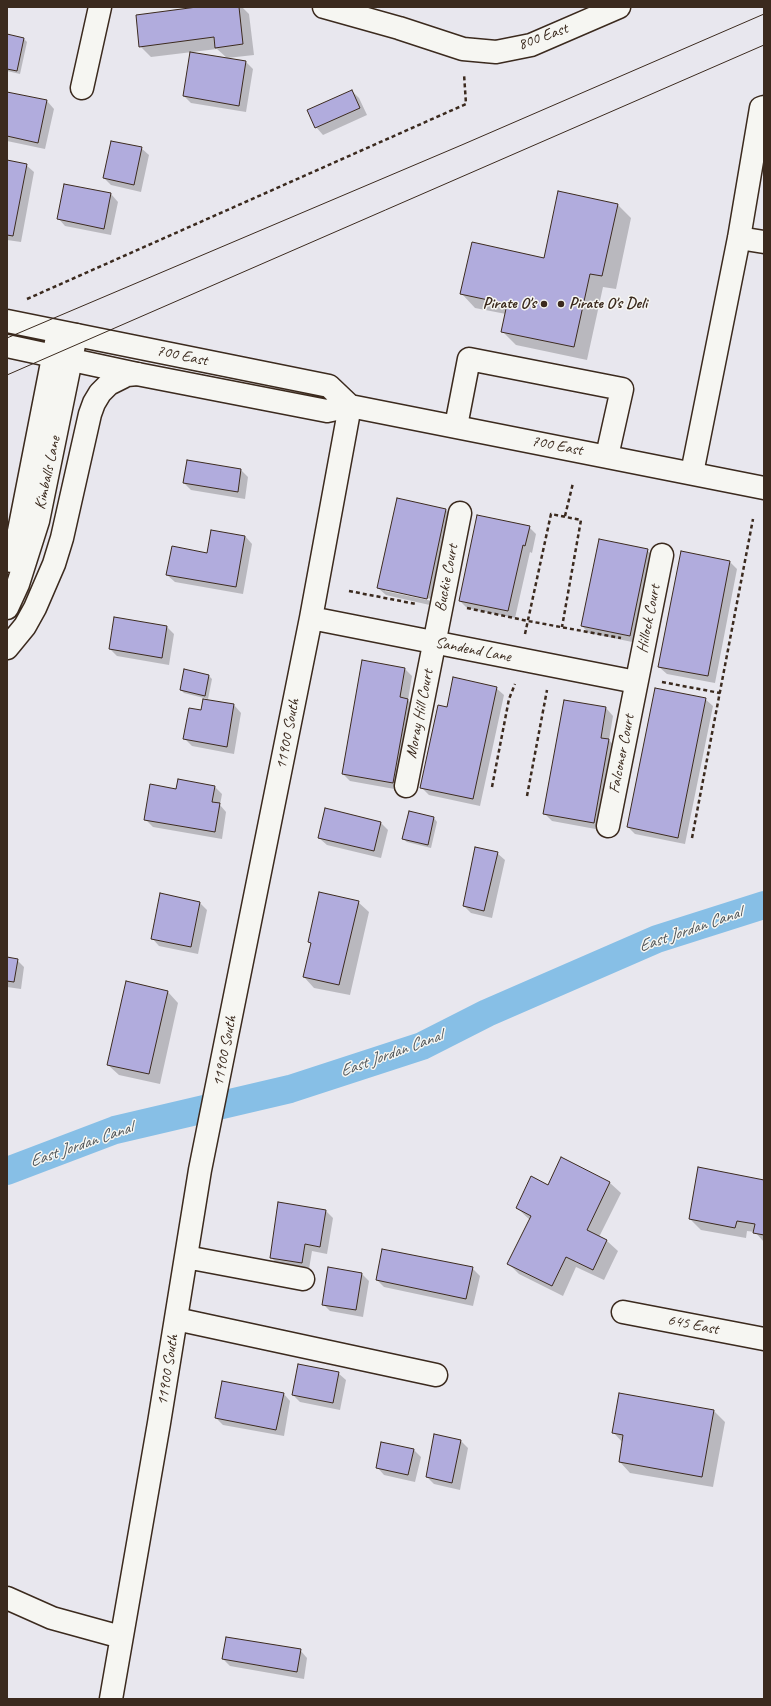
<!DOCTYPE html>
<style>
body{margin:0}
#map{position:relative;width:771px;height:1706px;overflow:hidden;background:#e8e7ee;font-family:Caveat,sans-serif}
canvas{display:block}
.frame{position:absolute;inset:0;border:8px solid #3b2a1e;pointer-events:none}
</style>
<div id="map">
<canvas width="771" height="1706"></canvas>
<div class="frame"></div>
</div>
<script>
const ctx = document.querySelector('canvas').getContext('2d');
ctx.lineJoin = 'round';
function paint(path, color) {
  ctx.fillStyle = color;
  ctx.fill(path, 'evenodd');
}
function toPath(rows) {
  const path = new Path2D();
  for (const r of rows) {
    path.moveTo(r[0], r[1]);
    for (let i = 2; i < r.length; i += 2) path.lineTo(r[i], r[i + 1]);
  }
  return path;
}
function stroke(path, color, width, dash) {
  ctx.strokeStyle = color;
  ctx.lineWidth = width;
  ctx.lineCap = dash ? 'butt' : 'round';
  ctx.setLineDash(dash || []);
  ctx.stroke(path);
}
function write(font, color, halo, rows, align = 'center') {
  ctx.font = font + ' Caveat,sans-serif';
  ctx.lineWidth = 3;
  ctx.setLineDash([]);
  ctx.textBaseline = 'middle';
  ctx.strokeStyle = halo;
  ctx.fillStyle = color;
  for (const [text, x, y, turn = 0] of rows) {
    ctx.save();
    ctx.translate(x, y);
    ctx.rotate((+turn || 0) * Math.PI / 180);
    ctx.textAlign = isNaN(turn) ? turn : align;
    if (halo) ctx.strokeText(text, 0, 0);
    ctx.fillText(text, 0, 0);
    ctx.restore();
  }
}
paint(toPath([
 [205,7,242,7,249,14,254,55,227,58,217,49,151,57,140,46],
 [7,35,23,38,27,42,20,74,7,71],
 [246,62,253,69,246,112,191,103,184,96],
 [352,91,359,98,367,115,323,135,316,127],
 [7,93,47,101,54,109,45,149,7,141],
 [141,148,149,155,141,192,111,185,104,178],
 [7,161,26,165,34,172,21,242,7,240],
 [65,185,111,194,118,202,111,235,65,226,58,218],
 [618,205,631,218,616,289,603,287,587,360,516,345,502,331,506,314,475,308,462,294,544,259],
 [188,461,241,470,248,477,245,499,191,490,184,483],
 [446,510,453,517,434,606,386,595,378,588],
 [385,589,432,599,432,601,385,591],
 [529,527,536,534,532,553,530,552,515,618,467,608,460,601],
 [245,536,252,544,243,594,175,582,167,575],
 [647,550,654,558,637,643,589,633,582,626],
 [730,562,737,569,715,683,667,674,659,667],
 [115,618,167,627,174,634,169,665,117,656,110,649],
 [405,669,412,676,408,700,415,707,400,790,350,781,343,774],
 [209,676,212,679,208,699,184,693,181,690],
 [496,688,504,695,480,806,429,795,422,788,447,708],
 [705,699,713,706,685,844,635,834,628,827],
 [565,701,606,708,613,716,609,740,616,748,601,830,552,821,544,813],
 [234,705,241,713,234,754,192,746,185,739,202,712],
 [215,787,222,794,220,805,226,812,222,839,153,827,146,820,177,790],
 [409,812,434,818,437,822,431,848,407,842,403,839],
 [380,822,388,830,381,858,327,845,319,838],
 [497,853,505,860,492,918,471,913,464,906],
 [161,894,200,903,207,910,198,954,159,946,152,938],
 [358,902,369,912,350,995,314,988,304,977,311,944,309,942],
 [7,958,17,960,24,967,21,989,7,987],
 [168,992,178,1003,160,1084,119,1075,108,1065],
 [561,1159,610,1183,621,1193,599,1237,607,1241,618,1251,604,1280,576,1267,563,1296,519,1274,509,1264,530,1220,517,1208,548,1186],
 [764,1181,764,1242,755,1232,747,1231,746,1238,701,1230,690,1219],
 [326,1211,333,1218,327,1254,312,1251,309,1269,278,1265,271,1257],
 [329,1268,362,1274,369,1281,363,1317,330,1311,323,1304],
 [472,1268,480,1276,473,1306,384,1287,377,1280],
 [338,1373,346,1380,340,1410,300,1402,293,1395],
 [283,1393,290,1401,284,1436,223,1425,216,1418],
 [620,1394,714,1411,725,1422,713,1487,630,1473,620,1462,623,1443,613,1432],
 [461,1441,468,1448,460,1490,434,1484,427,1477],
 [414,1450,421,1457,415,1482,384,1475,377,1467],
 [300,1650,307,1658,304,1679,230,1666,223,1659]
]), '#0003');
stroke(toPath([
 [7,1171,115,1130,290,1089,422,1046,487,1013,657,939,764,905]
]), '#87bfe6', 28);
const building = toPath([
 [197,7,239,7,243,44,215,48,214,37,139,47,136,15,197,7],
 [7,34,24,38,17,71,7,69,7,34],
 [190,52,246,61,239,106,183,96,190,52],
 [352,90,360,108,315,128,307,110,352,90],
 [7,92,47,100,38,143,7,136,7,92],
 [111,141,142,147,134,185,103,178,111,141],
 [7,160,27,164,13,236,7,235,7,160],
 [64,184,111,193,104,229,57,219,64,184],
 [558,191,618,204,602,276,590,274,574,347,501,332,507,304,460,294,472,242,544,258,558,191],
 [187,460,241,469,238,492,183,483,187,460],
 [397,498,446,509,427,599,377,588,397,498],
 [477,515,530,526,525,546,523,545,508,611,459,601,477,515],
 [211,530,245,536,236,587,166,575,172,546,207,553,211,530],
 [599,539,648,549,630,636,581,626,599,539],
 [681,551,730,561,708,676,658,667,681,551],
 [114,617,167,626,162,658,109,649,114,617],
 [362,660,405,668,400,697,408,699,393,783,342,774,362,660],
 [184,669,209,675,205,696,180,690,184,669],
 [453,677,497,687,473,799,420,788,438,705,447,707,453,677],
 [655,688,706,698,678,838,627,827,655,688],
 [203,699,234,704,227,747,183,739,189,708,201,710,203,699],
 [564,700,606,707,601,738,609,739,594,823,543,814,564,700],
 [178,779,215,786,212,802,220,803,215,832,144,820,150,784,176,789,178,779],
 [325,808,381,822,374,851,318,838,325,808],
 [409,811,434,817,428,845,402,839,409,811],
 [475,847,498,852,484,911,463,906,475,847],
 [319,892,359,901,339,985,303,977,311,943,308,942,319,892],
 [160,893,200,902,191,947,151,939,160,893],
 [7,957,18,959,14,982,7,981,7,957],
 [126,981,168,991,149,1074,107,1065,126,981],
 [561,1157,610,1182,587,1230,607,1240,593,1270,566,1257,552,1286,507,1264,531,1216,516,1208,531,1176,548,1185,561,1157],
 [698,1167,764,1180,764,1235,753,1233,755,1224,737,1221,735,1228,689,1219,698,1167],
 [278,1202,326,1210,320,1247,305,1244,302,1263,270,1258,278,1202],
 [382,1249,473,1267,466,1299,376,1280,382,1249],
 [328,1267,362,1273,356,1310,322,1305,328,1267],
 [298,1364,339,1372,333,1403,292,1395,298,1364],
 [222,1381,284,1393,276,1430,215,1418,222,1381],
 [619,1393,714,1410,702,1477,619,1462,623,1435,612,1433,619,1393],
 [434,1434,461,1440,452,1483,426,1477,434,1434],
 [381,1442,414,1449,408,1475,376,1468,381,1442],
 [226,1637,301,1649,297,1672,222,1659,226,1637]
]);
paint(building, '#b1acdd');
stroke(building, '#3b2a1e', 1);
const minor = toPath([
 [324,7,399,28,463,49,496,52,531,45,619,7],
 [82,88,100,7],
 [739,238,764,242],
 [456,426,469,359,622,389,607,456],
 [692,473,739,238,761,108,764,107],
 [11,561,18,536,58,332],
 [7,608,18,584,38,521,76,335],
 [311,618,636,682],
 [7,648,25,626,35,608,54,564,62,538,90,414,94,403,100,393,109,384,127,375,137,374],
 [406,786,460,513],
 [608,826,662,555],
 [186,1257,303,1279],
 [623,1312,764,1339],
 [176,1319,436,1375],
 [7,1598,52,1618,121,1637],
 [111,1699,159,1423,200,1170,311,618,350,406]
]);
const major = toPath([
 [7,321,329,386,350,406],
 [7,346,137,374,327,411,350,406,764,488]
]);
stroke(minor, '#3b2a1e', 25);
stroke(major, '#3b2a1e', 25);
stroke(toPath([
 [27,299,466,104,464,74],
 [565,516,573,483],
 [349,591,416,604],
 [467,608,528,621,621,638],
 [525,634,551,514,581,520,562,627],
 [662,682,720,693],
 [492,787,509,699,515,684],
 [527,796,547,690],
 [692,838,753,519]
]), '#3b2a1e', 2.5, [4, 3]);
stroke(minor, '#f6f6f2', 22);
stroke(major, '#f6f6f2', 22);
stroke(toPath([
 [7,338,464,144,764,14],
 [7,375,764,45]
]), '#3b2a1e', 1);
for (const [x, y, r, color] of [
 [544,304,4,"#3b2a1e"],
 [561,304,4,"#3b2a1e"]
]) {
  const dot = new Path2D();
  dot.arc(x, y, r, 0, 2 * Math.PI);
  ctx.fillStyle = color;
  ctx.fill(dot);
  stroke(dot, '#f6f6f2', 1.5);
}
write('16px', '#3b2a1e', '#f6f6f2', [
 ["800 East",543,37,-20],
 ["700 East",182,356,12],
 ["700 East",557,446,11],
 ["Kimballs Lane",48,473,-78],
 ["Buckie Court",447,578,-79],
 ["Hillock Court",649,619,-79],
 ["Sandend Lane",473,650,11],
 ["Moray Hill Court",420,714,-79],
 ["11900 South",288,734,-79],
 ["Falconer Court",622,754,-79],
 ["11900 South",225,1051,-79],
 ["645 East",693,1325,11],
 ["11900 South",168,1370,-81]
]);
write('bold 16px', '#3b2a1e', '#f6f6f2', [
 ["Pirate O's",536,304],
 ["Pirate O's Deli",569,304,"left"]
], 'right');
write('italic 17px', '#52575a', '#f6f6f2', [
 ["East Jordan Canal",690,930,-19],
 ["East Jordan Canal",391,1054,-20],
 ["East Jordan Canal",81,1145,-19]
]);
</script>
